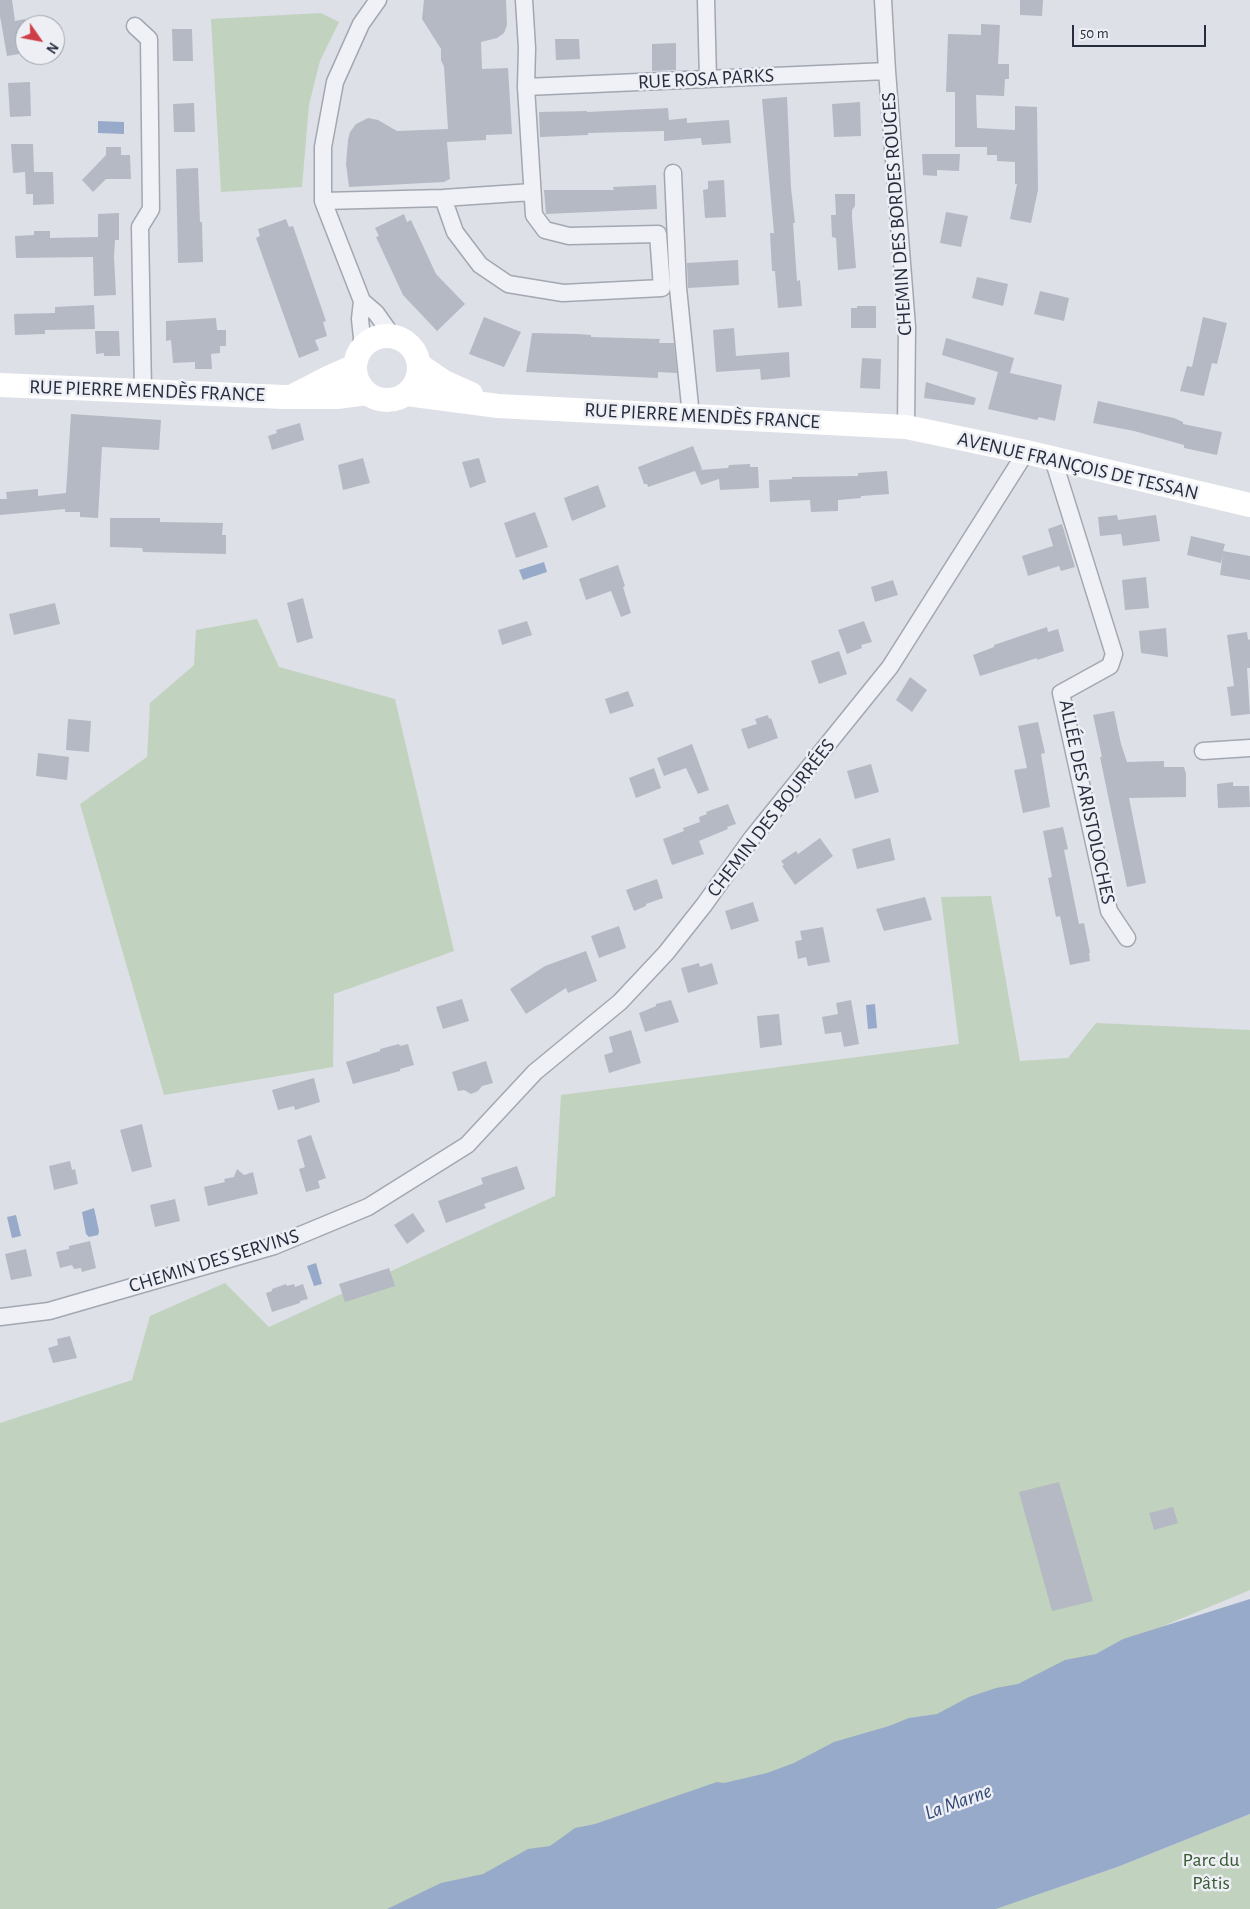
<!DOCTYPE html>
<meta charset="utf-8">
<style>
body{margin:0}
#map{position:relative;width:1250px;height:1909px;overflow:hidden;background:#dde0e7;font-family:"Alegreya Sans",sans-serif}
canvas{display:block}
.north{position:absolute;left:15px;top:15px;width:50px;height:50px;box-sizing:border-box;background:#edeff5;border:1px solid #9da1ac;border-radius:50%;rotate:123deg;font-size:14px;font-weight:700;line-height:20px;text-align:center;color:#262d3e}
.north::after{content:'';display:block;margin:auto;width:18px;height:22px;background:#d03f47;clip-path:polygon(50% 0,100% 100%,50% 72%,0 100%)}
.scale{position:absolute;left:1072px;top:25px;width:134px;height:22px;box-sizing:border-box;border:2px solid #262d3e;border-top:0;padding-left:6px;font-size:15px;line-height:18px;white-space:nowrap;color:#262d3e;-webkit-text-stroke:4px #edeff5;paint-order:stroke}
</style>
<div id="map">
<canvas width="1250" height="1909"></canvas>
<div class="north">N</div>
<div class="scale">50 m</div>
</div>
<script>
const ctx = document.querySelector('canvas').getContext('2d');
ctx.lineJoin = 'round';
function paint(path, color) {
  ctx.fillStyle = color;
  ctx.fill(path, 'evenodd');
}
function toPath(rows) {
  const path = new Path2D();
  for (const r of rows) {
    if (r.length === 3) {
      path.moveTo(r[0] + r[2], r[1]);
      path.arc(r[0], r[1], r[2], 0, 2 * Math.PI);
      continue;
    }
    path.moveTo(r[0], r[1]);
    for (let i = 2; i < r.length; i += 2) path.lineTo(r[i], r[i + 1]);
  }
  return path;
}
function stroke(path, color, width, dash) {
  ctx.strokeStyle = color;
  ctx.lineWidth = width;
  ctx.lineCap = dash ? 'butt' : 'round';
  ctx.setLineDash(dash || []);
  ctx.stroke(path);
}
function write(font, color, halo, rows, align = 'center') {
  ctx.font = font + ' "Alegreya Sans",sans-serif';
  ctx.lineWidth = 5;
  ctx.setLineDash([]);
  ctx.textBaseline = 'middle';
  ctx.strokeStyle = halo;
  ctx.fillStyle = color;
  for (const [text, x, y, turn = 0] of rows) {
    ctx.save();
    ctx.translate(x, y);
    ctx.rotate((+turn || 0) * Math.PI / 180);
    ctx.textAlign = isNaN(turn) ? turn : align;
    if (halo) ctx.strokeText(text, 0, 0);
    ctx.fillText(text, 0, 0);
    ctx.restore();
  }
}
paint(toPath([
 [321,13,339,22,320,61,309,105,302,187,221,192,211,19],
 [257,619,279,667,395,699,454,951,334,994,333,1067,164,1095,80,804,147,757,150,703,194,665,196,630],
 [991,896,1020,1061,1068,1058,1096,1023,1250,1030,1250,1590,973,1705,407,1909,0,1909,0,1423,132,1380,150,1316,225,1283,269,1327,555,1196,561,1095,959,1044,941,897],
 [1250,1814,1250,1909,996,1909,1120,1866]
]), '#c1d2be');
paint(toPath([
 [98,121,124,122,124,134,98,133],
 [544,562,547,572,523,580,519,570],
 [875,1004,877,1028,868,1029,866,1005],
 [94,1208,99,1231,98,1235,89,1237,86,1234,82,1212],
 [16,1215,21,1236,12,1238,7,1217],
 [316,1263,322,1284,314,1286,307,1266],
 [1250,1599,1250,1814,1120,1866,996,1909,387,1909,441,1883,483,1874,528,1849,550,1846,575,1828,595,1824,717,1782,724,1783,767,1773,794,1763,834,1742,889,1726,909,1718,937,1714,969,1697,996,1688,1018,1684,1065,1660,1096,1654,1123,1639]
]), '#97aac9');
paint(toPath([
 [0,0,12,0,15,21,25,19,25,53,7,56,0,16],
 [424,0,506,0,507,25,504,33,497,38,481,42,482,69,508,68,512,134,486,135,486,140,447,142,450,179,444,182,349,187,346,164,348,140,350,132,356,124,368,118,378,120,397,131,448,129,444,67,441,60,441,49,422,19],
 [1020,0,1043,0,1042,16,1020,15],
 [981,24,1000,25,998,64,1009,64,1009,79,1005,79,1004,96,976,95,977,128,1015,130,1015,106,1037,107,1038,190,1031,223,1010,219,1017,184,1015,184,1015,162,997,161,997,155,987,155,987,147,955,147,955,92,946,92,948,34,981,35],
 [172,29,192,29,193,61,173,61],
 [555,39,579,39,580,59,556,60],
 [676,43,676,70,652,71,652,44],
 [30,82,31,116,10,117,8,83],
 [787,97,791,188,795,223,793,223,797,281,800,280,802,306,778,308,775,271,772,271,770,233,774,233,762,99],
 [860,102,861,136,834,137,832,104],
 [194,103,195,132,174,132,173,104],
 [668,108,669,120,687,118,687,123,729,120,731,143,702,145,701,138,664,141,664,131,588,133,588,135,540,137,539,112,587,111,587,112],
 [11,144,33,144,34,172,27,172,53,172,54,204,33,205,33,194,26,194,25,172,13,173],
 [106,147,121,147,121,155,130,155,131,179,106,179,93,192,82,180,106,155],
 [922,154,960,154,959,171,937,170,937,176,923,175],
 [198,168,200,222,202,222,203,262,178,263,176,169],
 [724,180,726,217,705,218,703,190,708,189,708,181],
 [656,185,657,209,546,214,544,190,614,190,613,187],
 [835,194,855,194,855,206,852,210,852,218,856,268,838,270,836,238,832,237,831,215,836,215],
 [946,212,968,216,961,247,940,243],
 [119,213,119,240,115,240,114,257,116,295,94,296,93,257,16,258,15,236,34,235,34,231,50,231,50,238,98,237,98,214],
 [404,214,407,222,411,220,436,274,465,304,437,331,403,295,376,237,379,236,375,228],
 [286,219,289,227,293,226,326,321,323,322,327,336,315,340,319,350,299,358,256,238,260,236,258,229],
 [738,260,739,285,688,288,687,263],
 [977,277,1008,284,1003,306,972,298],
 [1040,291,1069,298,1064,321,1034,314],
 [94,305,95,329,45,330,45,334,15,335,14,314,55,313,55,307],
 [857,306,876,306,876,328,851,328,851,308,857,308],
 [484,317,521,332,504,367,469,354],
 [1203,317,1227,323,1217,364,1212,363,1204,396,1180,391,1187,366,1192,367],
 [216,318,217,330,226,330,226,346,220,346,220,353,211,354,212,369,195,369,195,362,173,363,171,340,166,341,166,321],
 [734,328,736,356,789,352,790,377,761,380,760,369,716,372,713,330],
 [95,331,119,331,120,356,104,356,104,353,96,354],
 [532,333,578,334,591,335,591,337,660,339,659,343,674,343,677,373,658,372,658,378,526,372],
 [946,338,1014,358,1010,373,1062,385,1055,421,1039,417,1037,420,988,409,998,372,942,355],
 [862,358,881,359,880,389,860,388],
 [926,382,976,398,974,405,924,398],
 [1098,401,1174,418,1183,422,1183,424,1222,432,1217,455,1184,448,1184,445,1134,431,1093,423],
 [71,414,161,420,159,450,102,447,98,518,80,517,80,512,65,512,65,509,0,515,0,499,7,499,6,492,38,489,38,496,66,493],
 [300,423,304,440,272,450,268,436,277,433,276,430],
 [693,446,702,469,700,470,728,468,729,465,750,464,750,467,758,467,759,488,720,490,719,479,701,485,695,471,648,487,647,484,644,484,638,467],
 [363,458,370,483,343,490,338,465],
 [479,458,486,482,470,488,462,462],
 [887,471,889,494,861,496,861,498,838,500,838,511,811,512,810,500,770,502,769,480,792,479,792,477,858,476,858,473],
 [598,485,606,507,572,521,564,498],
 [535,512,548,547,516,558,504,523],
 [1117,515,1118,520,1156,515,1160,541,1123,546,1121,534,1100,536,1098,517],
 [110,518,160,518,160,522,223,523,222,535,226,535,226,554,143,552,142,548,110,547],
 [1062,524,1075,567,1061,571,1059,566,1028,576,1022,556,1053,546,1048,529],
 [1191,536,1225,544,1223,551,1250,556,1250,580,1220,575,1223,554,1221,563,1187,555],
 [618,565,625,586,623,587,631,613,621,617,611,591,586,600,579,579],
 [1146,577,1149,608,1125,610,1122,580],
 [893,580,898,595,875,602,871,587],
 [303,598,313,638,297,643,287,603],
 [55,603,60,624,14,635,9,614],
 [527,621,532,635,502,645,498,630],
 [864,621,872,642,861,645,862,648,847,654,838,630],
 [1047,627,1048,632,1058,629,1064,651,1037,660,1037,658,980,676,973,655,994,647,994,645],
 [1166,628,1168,657,1141,653,1139,631],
 [1247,632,1248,640,1250,639,1250,668,1247,668,1250,714,1231,716,1227,687,1234,686,1227,635],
 [839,651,847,674,819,684,811,661],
 [910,677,927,690,912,712,896,700],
 [628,691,634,706,610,714,605,699],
 [1114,711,1121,744,1127,762,1164,761,1164,767,1184,767,1186,774,1186,797,1129,798,1146,883,1127,887,1100,757,1102,757,1093,715],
 [768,715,769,719,771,718,778,738,748,749,741,729,757,724,755,719],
 [68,719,91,721,89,752,66,750],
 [1038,722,1045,753,1041,754,1050,807,1023,813,1014,770,1027,768,1018,726],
 [692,744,709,790,698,794,686,768,664,776,657,758],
 [38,753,69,757,67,780,36,776],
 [871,764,879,792,855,799,847,771],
 [654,768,661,788,636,798,629,778],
 [1233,782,1233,786,1249,786,1250,807,1218,808,1217,784],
 [728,804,736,824,727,827,728,829,699,841,704,854,672,865,663,839,684,831,683,828,700,822,699,817,707,814,706,812],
 [1063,827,1068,849,1064,850,1079,924,1084,923,1090,953,1089,953,1090,961,1070,965,1060,916,1056,917,1048,878,1052,877,1043,831],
 [820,838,833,856,795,885,782,866,784,865,781,861,796,851,798,854],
 [890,838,895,860,857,869,852,849],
 [657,879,663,898,646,904,646,906,634,911,626,890],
 [925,897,932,920,884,931,876,909],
 [753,902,759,921,731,930,725,911],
 [619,926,626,948,599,958,591,936],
 [823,927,830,962,808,966,806,957,798,959,795,941,802,940,800,931],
 [586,951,597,981,568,993,566,988,526,1014,510,989,545,966],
 [699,963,700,967,712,963,718,984,688,993,681,968],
 [462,999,469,1021,443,1029,436,1007],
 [671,1000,679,1022,645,1032,639,1013,656,1006,656,1004],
 [851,1000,859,1044,844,1047,841,1032,825,1034,822,1017,838,1014,836,1003],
 [779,1014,782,1045,760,1048,757,1016],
 [631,1030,641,1063,609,1073,604,1055,613,1052,609,1037],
 [399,1044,400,1046,408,1044,414,1065,400,1069,400,1071,353,1084,346,1062,380,1051,380,1049],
 [486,1061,493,1083,482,1086,478,1091,471,1094,464,1090,458,1091,452,1072],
 [314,1078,320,1102,295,1110,294,1106,278,1110,272,1090],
 [142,1124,152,1167,132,1172,120,1130],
 [311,1135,326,1178,318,1181,320,1188,306,1192,299,1169,305,1167,297,1140],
 [70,1161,72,1170,75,1169,78,1184,54,1190,49,1166],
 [517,1166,525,1189,484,1204,486,1208,446,1223,438,1201,483,1184,481,1178],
 [237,1169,244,1175,253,1172,258,1194,208,1206,204,1187,225,1182,224,1179,234,1177],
 [175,1199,180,1221,155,1227,150,1205],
 [413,1213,425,1231,407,1244,394,1225],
 [90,1241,96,1268,82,1272,81,1268,74,1269,72,1265,60,1268,56,1252,69,1249,69,1246],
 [26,1249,32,1276,11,1280,5,1254],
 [389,1268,395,1286,345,1302,339,1284],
 [286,1284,287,1286,294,1284,295,1287,303,1284,308,1299,300,1301,300,1303,272,1312,266,1293,272,1291,272,1289],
 [70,1336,77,1358,53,1363,48,1348,58,1345,57,1339],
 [1059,1482,1093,1601,1052,1611,1019,1492],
 [1173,1507,1178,1523,1154,1530,1149,1513]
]), '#b4b9c4');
const street = toPath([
 [378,0,361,24,335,82,323,147,323,201,362,301,376,313,393,337],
 [706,0,708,79],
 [883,0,887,71,907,327,906,427],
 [135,26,149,39,151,209,140,227,143,390],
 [526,87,887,71],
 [673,173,678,288,691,416],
 [443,198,455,232,480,265,508,284,563,293,662,288,658,234,569,236,545,230,534,215,526,87,527,48,524,0],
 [323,201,443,198,532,192],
 [361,350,362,338,360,319,362,301],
 [1053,459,1114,654,1110,666,1061,693,1109,911,1127,938],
 [1203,751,1250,748],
 [0,1317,49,1311,274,1246,368,1207,467,1145,535,1072,620,1002,666,953,704,905,752,838,890,667,1026,452]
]);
stroke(street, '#a2a7b1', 19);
stroke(street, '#f0f1f6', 16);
stroke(toPath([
 [387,368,32],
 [419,365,444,382,471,394],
 [0,385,284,397,337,397,367,393],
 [407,394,498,406,906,427,1026,452,1250,505],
 [295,395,330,377,355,366]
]), '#fff', 24);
write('20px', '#262d3e', '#edeff5', [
 ["RUE ROSA PARKS",706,79,-3],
 ["CHEMIN DES BORDES ROUGES",897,214,-94],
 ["RUE PIERRE MENDÈS FRANCE",147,391,2],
 ["RUE PIERRE MENDÈS FRANCE",702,416,3],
 ["AVENUE FRANÇOIS DE TESSAN",1078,466,13],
 ["ALLÉE DES ARISTOLOCHES",1087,802,78],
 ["CHEMIN DES BOURRÉES",771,818,-52],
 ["CHEMIN DES SERVINS",214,1261,-17]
]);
write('20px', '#375a33', '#edeff5', [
 ["Parc du",1211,1860],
 ["Pâtis",1211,1883]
]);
write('italic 21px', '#304773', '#edeff5', [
 ["La Marne",958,1802,-20]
]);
</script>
